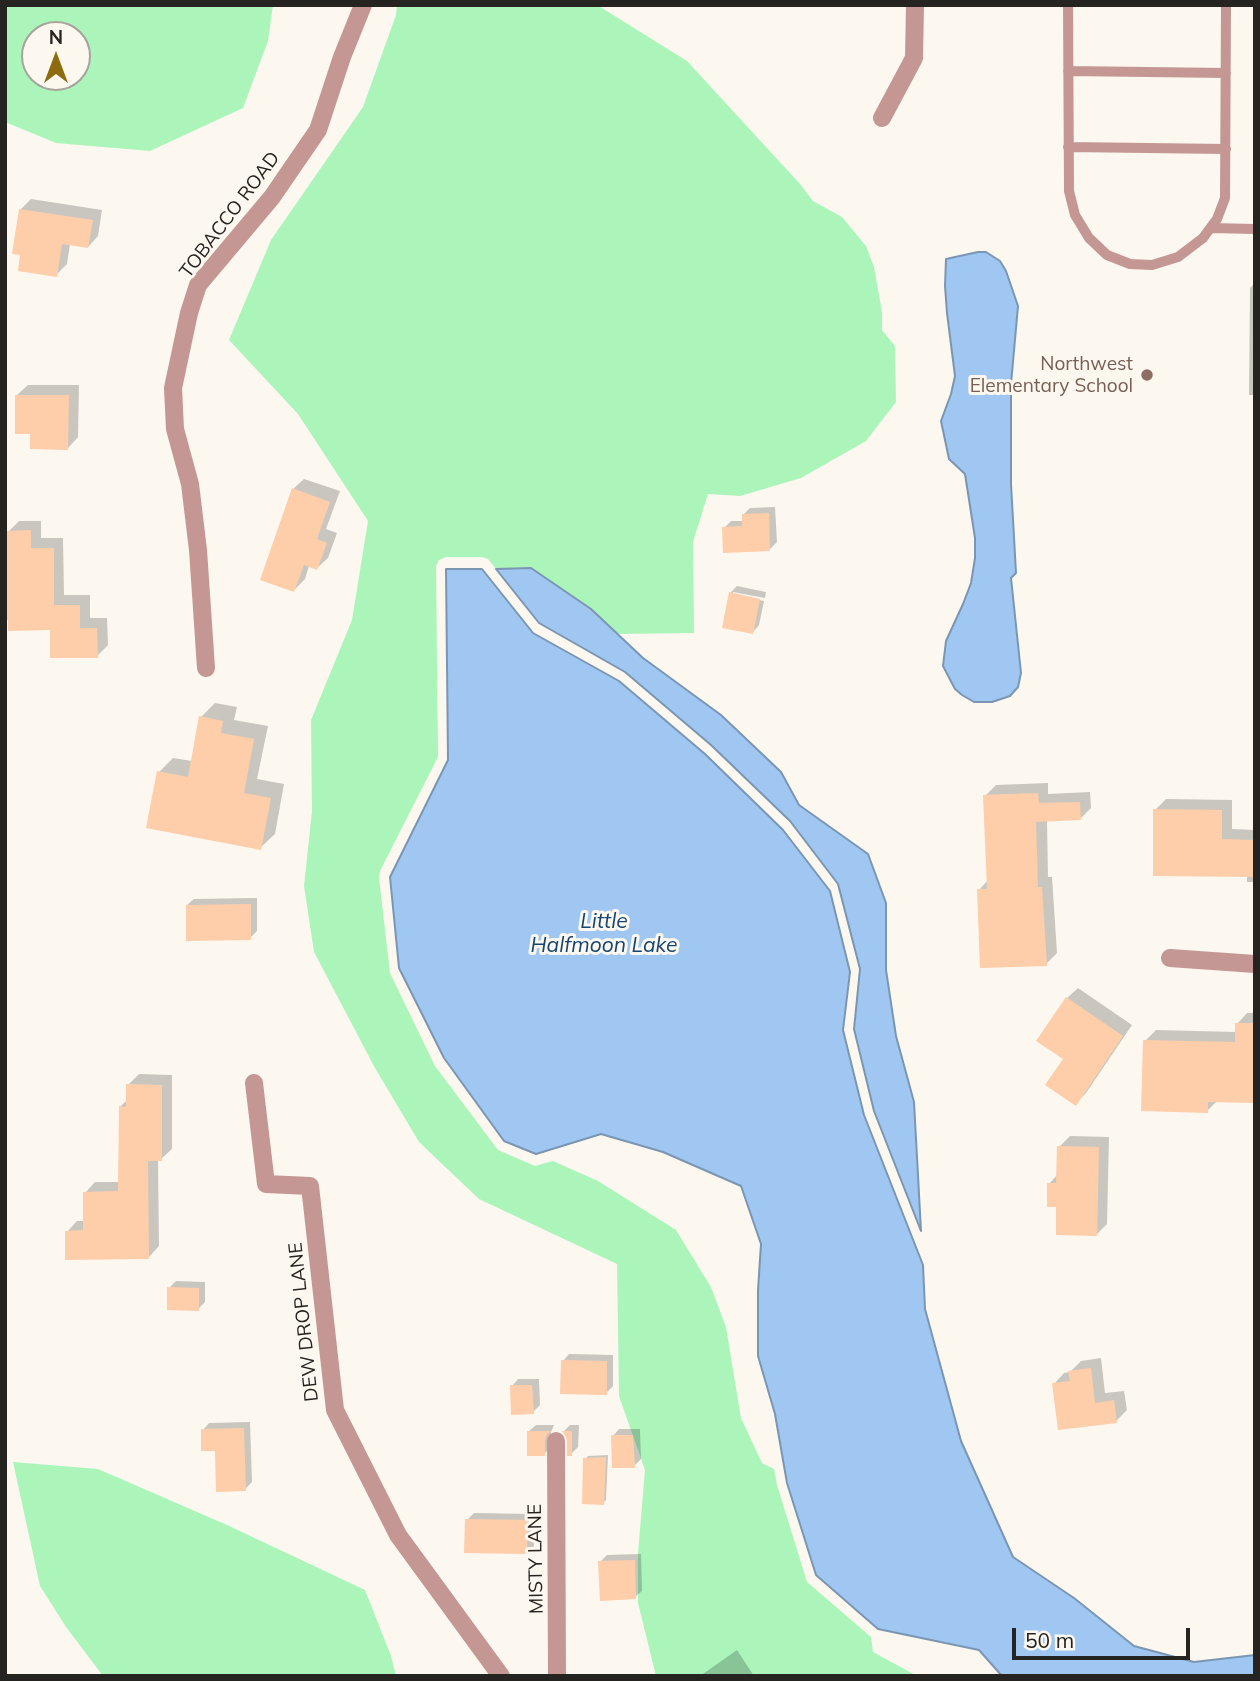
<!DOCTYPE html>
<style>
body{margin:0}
#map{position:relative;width:1260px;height:1681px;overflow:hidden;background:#fcf7ef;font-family:Mulish,sans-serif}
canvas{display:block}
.frame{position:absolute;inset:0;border:7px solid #262421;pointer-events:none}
.north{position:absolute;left:21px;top:21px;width:70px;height:70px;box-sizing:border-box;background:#fcf7ef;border:2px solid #a6a39d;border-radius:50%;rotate:0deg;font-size:19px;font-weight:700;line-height:28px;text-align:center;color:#262421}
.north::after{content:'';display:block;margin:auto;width:24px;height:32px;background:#8e6b0f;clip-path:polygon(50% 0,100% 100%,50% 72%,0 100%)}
.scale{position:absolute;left:1012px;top:1628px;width:178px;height:32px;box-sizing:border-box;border:4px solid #262421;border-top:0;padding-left:9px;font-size:21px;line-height:24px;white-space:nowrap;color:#262421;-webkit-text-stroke:5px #fcf7ef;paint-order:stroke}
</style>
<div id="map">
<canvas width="1260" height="1681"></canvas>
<div class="frame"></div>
<div class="north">N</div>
<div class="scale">50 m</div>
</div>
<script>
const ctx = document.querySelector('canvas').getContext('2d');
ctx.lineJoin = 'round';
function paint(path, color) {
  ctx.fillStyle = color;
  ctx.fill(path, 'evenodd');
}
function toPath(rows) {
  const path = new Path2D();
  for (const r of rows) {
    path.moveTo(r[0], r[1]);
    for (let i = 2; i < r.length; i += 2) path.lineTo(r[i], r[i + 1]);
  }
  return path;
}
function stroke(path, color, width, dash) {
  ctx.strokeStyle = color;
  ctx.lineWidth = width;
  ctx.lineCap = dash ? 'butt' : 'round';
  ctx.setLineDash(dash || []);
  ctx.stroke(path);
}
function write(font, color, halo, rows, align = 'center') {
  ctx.font = font + ' Mulish,sans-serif';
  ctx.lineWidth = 6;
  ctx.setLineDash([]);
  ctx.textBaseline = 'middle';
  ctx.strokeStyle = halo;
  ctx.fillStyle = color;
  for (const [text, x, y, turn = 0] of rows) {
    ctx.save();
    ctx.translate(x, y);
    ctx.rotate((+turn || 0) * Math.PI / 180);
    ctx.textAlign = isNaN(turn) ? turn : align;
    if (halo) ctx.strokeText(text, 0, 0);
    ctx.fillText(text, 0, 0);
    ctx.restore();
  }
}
paint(toPath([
 [5,5,273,5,268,41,243,108,150,151,56,143,5,122],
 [35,35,77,35,77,77,35,77],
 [397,5,597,5,687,61,800,184,813,201,842,217,866,246,874,267,882,312,882,330,895,346,896,402,866,441,801,478,740,496,708,494,693,542,694,633,618,634,591,609,531,568,496,569,488,559,482,557,446,557,439,560,436,566,438,757,380,871,379,878,390,973,435,1066,498,1150,535,1166,553,1161,598,1181,676,1230,711,1287,726,1327,741,1418,762,1463,774,1469,777,1485,807,1582,871,1637,873,1652,917,1676,656,1676,638,1603,638,1553,645,1470,619,1396,617,1264,479,1199,419,1142,375,1068,314,952,304,886,312,811,311,720,352,620,368,521,298,414,229,340,271,240,363,107,396,15],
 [13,1462,98,1469,227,1525,365,1590,391,1656,396,1676,103,1676,66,1627,40,1586]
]), '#abf5bb');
const water = toPath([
 [978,252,986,252,1000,261,1006,271,1018,306,1011,384,1011,484,1016,573,1011,578,1021,673,1018,687,1010,696,992,702,974,702,962,695,955,689,943,666,946,641,963,604,971,583,975,558,975,538,965,474,949,459,941,421,951,394,955,376,947,313,945,286,946,259,978,252],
 [531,568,591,609,643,658,721,715,781,772,799,805,868,854,886,903,886,970,896,1036,914,1102,921,1231,874,1111,854,1029,860,969,838,884,790,821,711,745,625,672,539,623,496,569,531,568],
 [446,569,482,569,533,633,619,681,705,754,783,830,830,891,850,972,843,1030,864,1115,923,1265,925,1309,961,1441,1013,1557,1074,1598,1134,1646,1194,1662,1255,1655,1255,1676,1002,1676,979,1650,878,1629,816,1575,787,1483,775,1414,758,1356,758,1290,761,1244,741,1186,663,1152,601,1134,536,1154,504,1141,444,1058,399,968,390,877,448,760,446,569]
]);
paint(water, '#9fc7f1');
stroke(water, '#7b96b3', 2);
paint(toPath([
 [31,199,102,210,98,236,88,247,70,244,67,264,56,275,20,210],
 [1255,283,1255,395,1249,395,1250,288],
 [28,385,79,385,78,437,68,448,32,432,17,395],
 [304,479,340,491,326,529,337,533,328,558,317,568,309,566,305,579,294,590,293,489],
 [775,507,777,542,770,549,724,528,731,521,743,521,743,515,750,508],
 [19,521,41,521,41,538,63,538,64,595,90,595,90,618,107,618,108,645,97,656,51,628,5,619,5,568,9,568,8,532],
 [737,586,766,592,765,598,733,592,733,595,764,601,759,625,753,632,730,593],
 [215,703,237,707,234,720,268,726,257,779,284,784,275,834,260,848,159,772,173,758,192,761,201,717],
 [1048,783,1048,794,1090,792,1091,808,1080,819,1047,820,1048,877,1052,877,1057,953,1046,964,979,890,988,880,985,796,996,785],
 [1166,799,1232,800,1232,829,1255,830,1255,882,1247,882,1247,875,1155,810],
 [257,898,257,931,250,938,187,905,194,899],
 [1078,988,1132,1025,1086,1093,1076,1103,1067,998],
 [1247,1013,1255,1013,1255,1102,1217,1101,1207,1111,1145,1041,1156,1030,1237,1032,1237,1024],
 [139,1074,172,1075,172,1149,161,1159,158,1159,159,1246,149,1257,67,1232,77,1221,85,1221,85,1193,95,1182,120,1182,120,1107,128,1099,128,1085],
 [1070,1136,1109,1137,1107,1224,1097,1234,1058,1205,1049,1184,1058,1174,1059,1147],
 [176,1281,205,1282,205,1302,198,1309,169,1288],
 [569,1354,613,1355,613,1386,606,1393,563,1361],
 [1101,1358,1105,1393,1124,1391,1127,1410,1116,1421,1054,1384,1064,1373,1070,1372,1081,1361],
 [518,1379,539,1379,540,1405,533,1412,512,1386],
 [250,1422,252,1482,245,1489,203,1430,209,1423],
 [536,1425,554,1425,551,1432,551,1447,544,1454,529,1431],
 [570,1425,579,1425,578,1447,571,1454,569,1440,564,1431],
 [619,1429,640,1429,641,1459,634,1466,613,1436],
 [608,1455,606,1500,603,1503,585,1459,588,1456],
 [474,1513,534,1514,534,1546,527,1552,467,1520],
 [641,1554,642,1591,635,1597,600,1562,607,1555],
 [737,1650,754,1676,700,1676]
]), '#0003');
paint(toPath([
 [19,209,93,220,88,248,62,244,57,277,18,271,20,255,12,254],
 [15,395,69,395,68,450,30,449,30,434,15,434],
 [292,488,330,502,317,539,327,543,317,570,304,565,294,592,260,580],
 [769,513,770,551,723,553,722,527,742,526,742,514],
 [31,530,31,548,54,548,54,605,80,605,80,628,97,628,98,658,50,658,50,630,8,631,8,620,5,620,5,577,7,577,7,531],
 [729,592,760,599,753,634,722,628],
 [199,716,223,721,221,733,254,739,244,793,271,798,261,850,146,828,157,771,188,777],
 [1038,793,1039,803,1080,802,1081,820,1036,822,1038,887,1042,887,1047,966,980,968,977,889,987,889,983,795],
 [1153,809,1222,810,1222,839,1255,840,1255,877,1153,876],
 [251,904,251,940,186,941,186,905],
 [1066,997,1123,1036,1076,1106,1045,1085,1063,1059,1036,1041],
 [1235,1023,1255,1023,1255,1103,1208,1102,1208,1113,1141,1111,1143,1040,1235,1042],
 [126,1084,162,1085,162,1161,148,1161,149,1259,65,1260,65,1231,83,1230,83,1192,118,1191,119,1106,126,1107],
 [1057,1146,1099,1147,1097,1236,1056,1235,1056,1207,1047,1207,1047,1183,1056,1183],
 [167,1287,199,1288,199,1311,167,1310],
 [561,1360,607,1361,607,1395,560,1394],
 [1091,1368,1095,1403,1114,1400,1117,1423,1058,1430,1052,1383,1070,1381,1068,1371],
 [510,1385,532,1385,534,1414,511,1415],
 [244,1428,246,1491,216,1492,215,1451,201,1451,201,1429],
 [527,1431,551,1431,547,1435,545,1440,545,1456,527,1456],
 [562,1431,572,1431,572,1456,567,1456,567,1440,565,1435],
 [611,1435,633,1435,635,1468,612,1468],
 [606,1457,604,1505,582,1504,583,1458],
 [465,1519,528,1520,527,1554,464,1553],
 [635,1560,636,1599,600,1601,598,1561]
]), '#fecda9');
stroke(toPath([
 [1068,5,1069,191,1075,215,1089,238,1107,255,1130,264,1152,265,1178,257,1203,238,1217,219,1225,198,1226,5],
 [1068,71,1226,73],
 [1068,147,1226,149],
 [1211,228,1255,229]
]), '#c49794', 10);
stroke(toPath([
 [882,118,914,58,915,5],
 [206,668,198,550,190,484,175,429,173,388,189,313,198,285,272,197,318,130,342,57,363,5],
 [1170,958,1255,964],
 [254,1083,266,1184,310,1186,335,1410,398,1535,501,1676],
 [556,1441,557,1676]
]), '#c49794', 18);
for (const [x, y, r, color] of [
 [1147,375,7,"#8d6e63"]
]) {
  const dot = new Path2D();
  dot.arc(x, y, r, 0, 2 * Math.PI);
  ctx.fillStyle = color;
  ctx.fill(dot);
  stroke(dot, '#fcf7ef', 2.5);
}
write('19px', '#262421', '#fcf7ef', [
 ["TOBACCO ROAD",230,215,-53],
 ["DEW DROP LANE",304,1322,-96],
 ["MISTY LANE",536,1559,-91]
]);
write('19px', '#785e54', '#fcf7ef', [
 ["Northwest",1133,364],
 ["Elementary School",1133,386]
], 'right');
write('italic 21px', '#154672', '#fcf7ef', [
 ["Little",604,922],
 ["Halfmoon Lake",604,946]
]);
</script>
